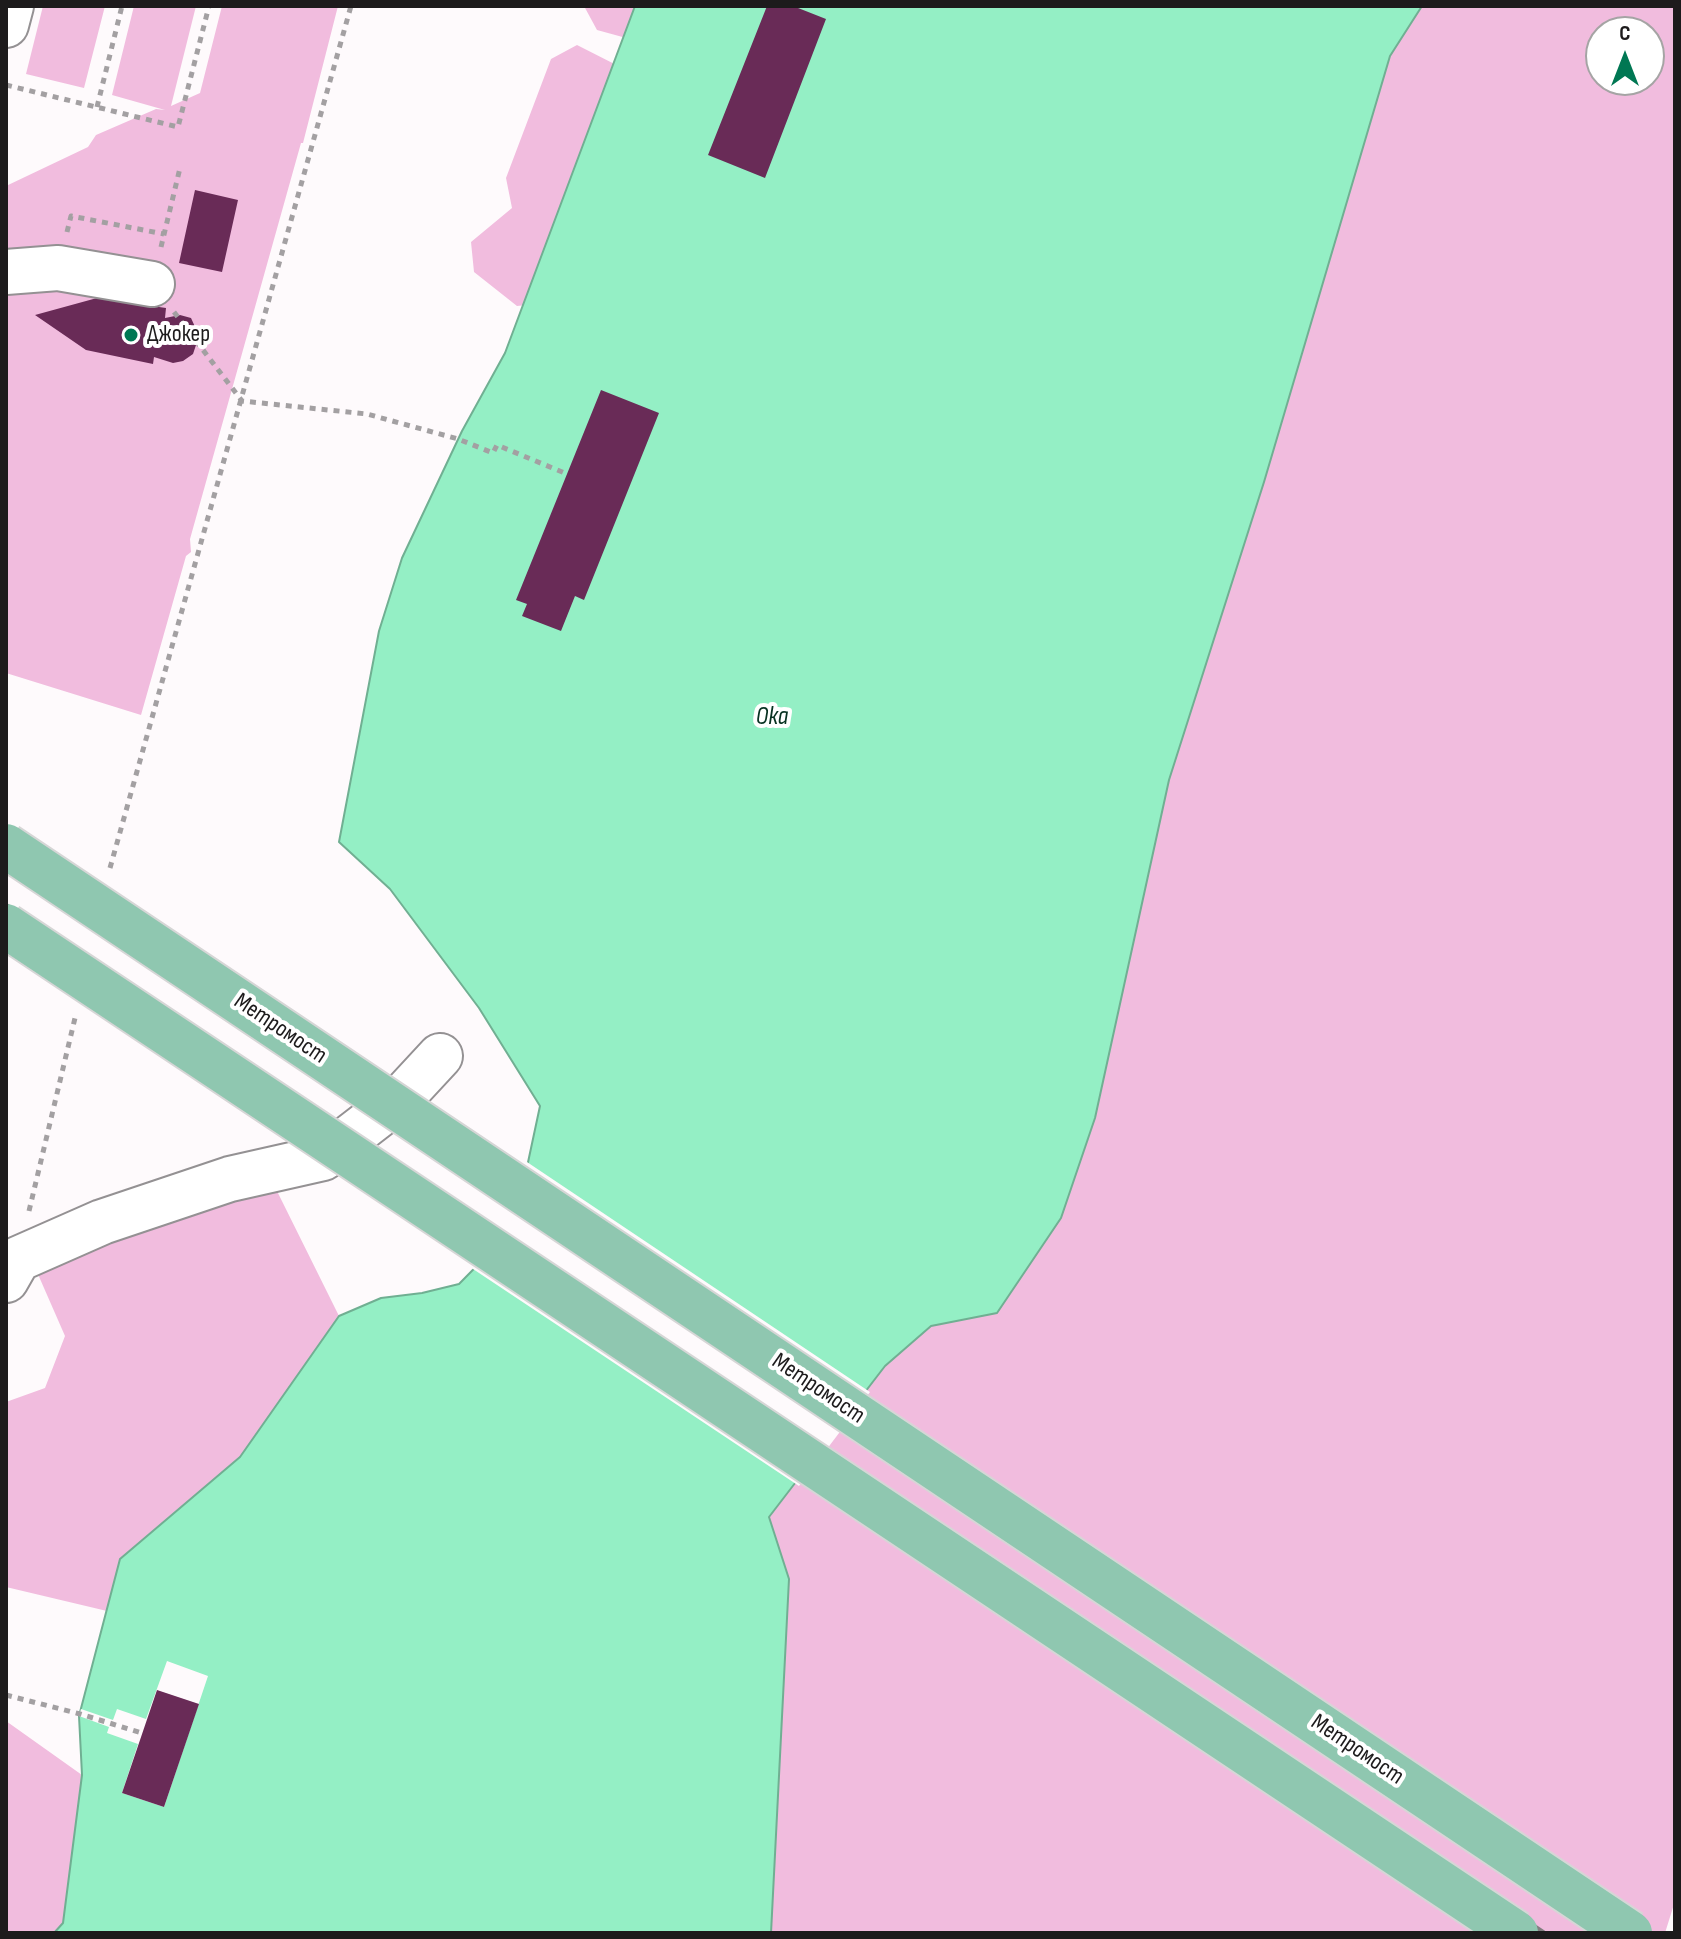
<!DOCTYPE html>
<meta charset="utf-8">
<style>
body{margin:0}
#map{position:relative;width:1681px;height:1939px;overflow:hidden;background:#fefafc;font-family:"Sofia Sans Condensed",sans-serif}
canvas{display:block}
.frame{position:absolute;inset:0;border:8px solid #1d1b1c;pointer-events:none}
.north{position:absolute;left:1585px;top:16px;width:80px;height:80px;box-sizing:border-box;background:#fff;border:2px solid #a5a4a4;border-radius:50%;rotate:0deg;font-size:22px;font-weight:700;line-height:32px;text-align:center;color:#1d1b1c}
.north::after{content:'';display:block;margin:auto;width:28px;height:36px;background:#007753;clip-path:polygon(50% 0,100% 100%,50% 72%,0 100%)}
</style>
<div id="map">
<canvas width="1681" height="1939"></canvas>
<div class="frame"></div>
<div class="north">С</div>
</div>
<script>
const ctx = document.querySelector('canvas').getContext('2d');
ctx.lineJoin = 'round';
function paint(path, color) {
  ctx.fillStyle = color;
  ctx.fill(path, 'evenodd');
}
function toPath(rows) {
  const path = new Path2D();
  for (const r of rows) {
    path.moveTo(r[0], r[1]);
    for (let i = 2; i < r.length; i += 2) path.lineTo(r[i], r[i + 1]);
  }
  return path;
}
function stroke(path, color, width, dash) {
  ctx.strokeStyle = color;
  ctx.lineWidth = width;
  ctx.lineCap = dash ? 'butt' : 'round';
  ctx.setLineDash(dash || []);
  ctx.stroke(path);
}
function write(font, color, halo, rows, align = 'center') {
  ctx.font = font + ' "Sofia Sans Condensed",sans-serif';
  ctx.lineWidth = 8;
  ctx.setLineDash([]);
  ctx.textBaseline = 'middle';
  ctx.strokeStyle = halo;
  ctx.fillStyle = color;
  for (const [text, x, y, turn = 0] of rows) {
    ctx.save();
    ctx.translate(x, y);
    ctx.rotate((+turn || 0) * Math.PI / 180);
    ctx.textAlign = isNaN(turn) ? turn : align;
    if (halo) ctx.strokeText(text, 0, 0);
    ctx.fillText(text, 0, 0);
    ctx.restore();
  }
}
paint(toPath([
 [43,6,105,6,84,88,26,74],
 [134,6,196,6,171,106,200,93,222,6,338,6,303,143,301,143,190,539,191,552,186,556,141,715,6,673,6,186,88,147,96,135,156,109,165,110,112,95],
 [584,6,696,6,659,47,597,30],
 [1422,6,1675,6,1675,1901,1665,1933,771,1933,789,1579,769,1518,885,1366,931,1326,997,1313,1061,1218,1095,1118,1169,780,1264,482,1390,56],
 [1601,32,1649,32,1649,80,1601,80],
 [577,45,642,78,566,301,517,306,474,272,471,242,512,208,506,178,551,59],
 [271,1179,339,1316,240,1457,120,1559,107,1611,6,1587,6,1402,45,1388,65,1336,37,1272,63,1251],
 [6,1721,82,1775,63,1923,54,1933,6,1933]
]), '#f1bcde');
const water = toPath([
 [635,6,1422,6,1390,56,1264,482,1169,780,1095,1118,1061,1218,997,1313,931,1326,885,1366,769,1517,789,1579,771,1933,54,1933,63,1923,82,1775,79,1716,120,1559,240,1457,339,1316,381,1298,422,1293,459,1284,514,1228,540,1106,479,1008,390,889,339,842,379,631,402,558,462,431,505,353,635,6]
]);
paint(water, '#94efc5');
stroke(water, '#70af92', 2);
paint(toPath([
 [524,1160,870,1392,799,1486,470,1267,510,1226],
 [167,1661,208,1676,164,1807,122,1793,138,1744,107,1733,109,1727,79,1716,81,1709,113,1720,117,1709,146,1719]
]), '#fefafc');
paint(toPath([
 [767,6,793,6,826,19,765,178,708,155],
 [195,190,238,200,222,272,179,263],
 [97,298,166,308,165,318,180,315,191,318,196,329,197,342,193,354,183,361,173,363,154,357,153,364,86,350,35,315],
 [601,390,659,413,584,600,575,596,561,631,522,616,527,604,516,600],
 [157,1690,199,1704,164,1807,122,1793]
]), '#692b57');
const minor = toPath([
 [6,25,11,6],
 [6,272,58,268,152,284],
 [6,1280,18,1259,102,1222,230,1179,323,1158,402,1097,440,1056]
]);
stroke(minor, '#949193', 48);
stroke(toPath([
 [6,85,178,127,209,6],
 [97,107,122,6],
 [67,232,71,216,164,234],
 [161,247,180,168],
 [174,312,242,401,367,414,458,439,493,453,497,445,567,474],
 [110,868,351,6],
 [29,1211,75,1018],
 [6,1695,80,1714,142,1733]
]), '#a3a0a2', 5, [6, 6]);
stroke(minor, '#fff', 44);
stroke(toPath([
 [6,868,159,964,1178,1630,1625,1933],
 [6,906,1543,1933]
]), '#827f81', 6);
const majorBridge = toPath([
 [6,846,1630,1933],
 [6,926,1516,1933]
]);
stroke(majorBridge, '#d6d6d6', 48, []);
stroke(majorBridge, '#8fc7b0', 44);
for (const [x, y, r, color] of [
 [131,335,8,"#007753"]
]) {
  const dot = new Path2D();
  dot.arc(x, y, r, 0, 2 * Math.PI);
  ctx.fillStyle = color;
  ctx.fill(dot);
  stroke(dot, '#fff', 3);
}
write('24px', '#1d1b1c', '#fff', [
 ["Джокер",147,335]
], 'left');
write('24px', '#1d1b1c', '#fff', [
 ["Метромост",280,1029,34],
 ["Метромост",818,1389,34],
 ["Метромост",1357,1750,34]
]);
write('italic 26px', '#083222', '#fff', [
 ["Ока",772,717]
]);
</script>
